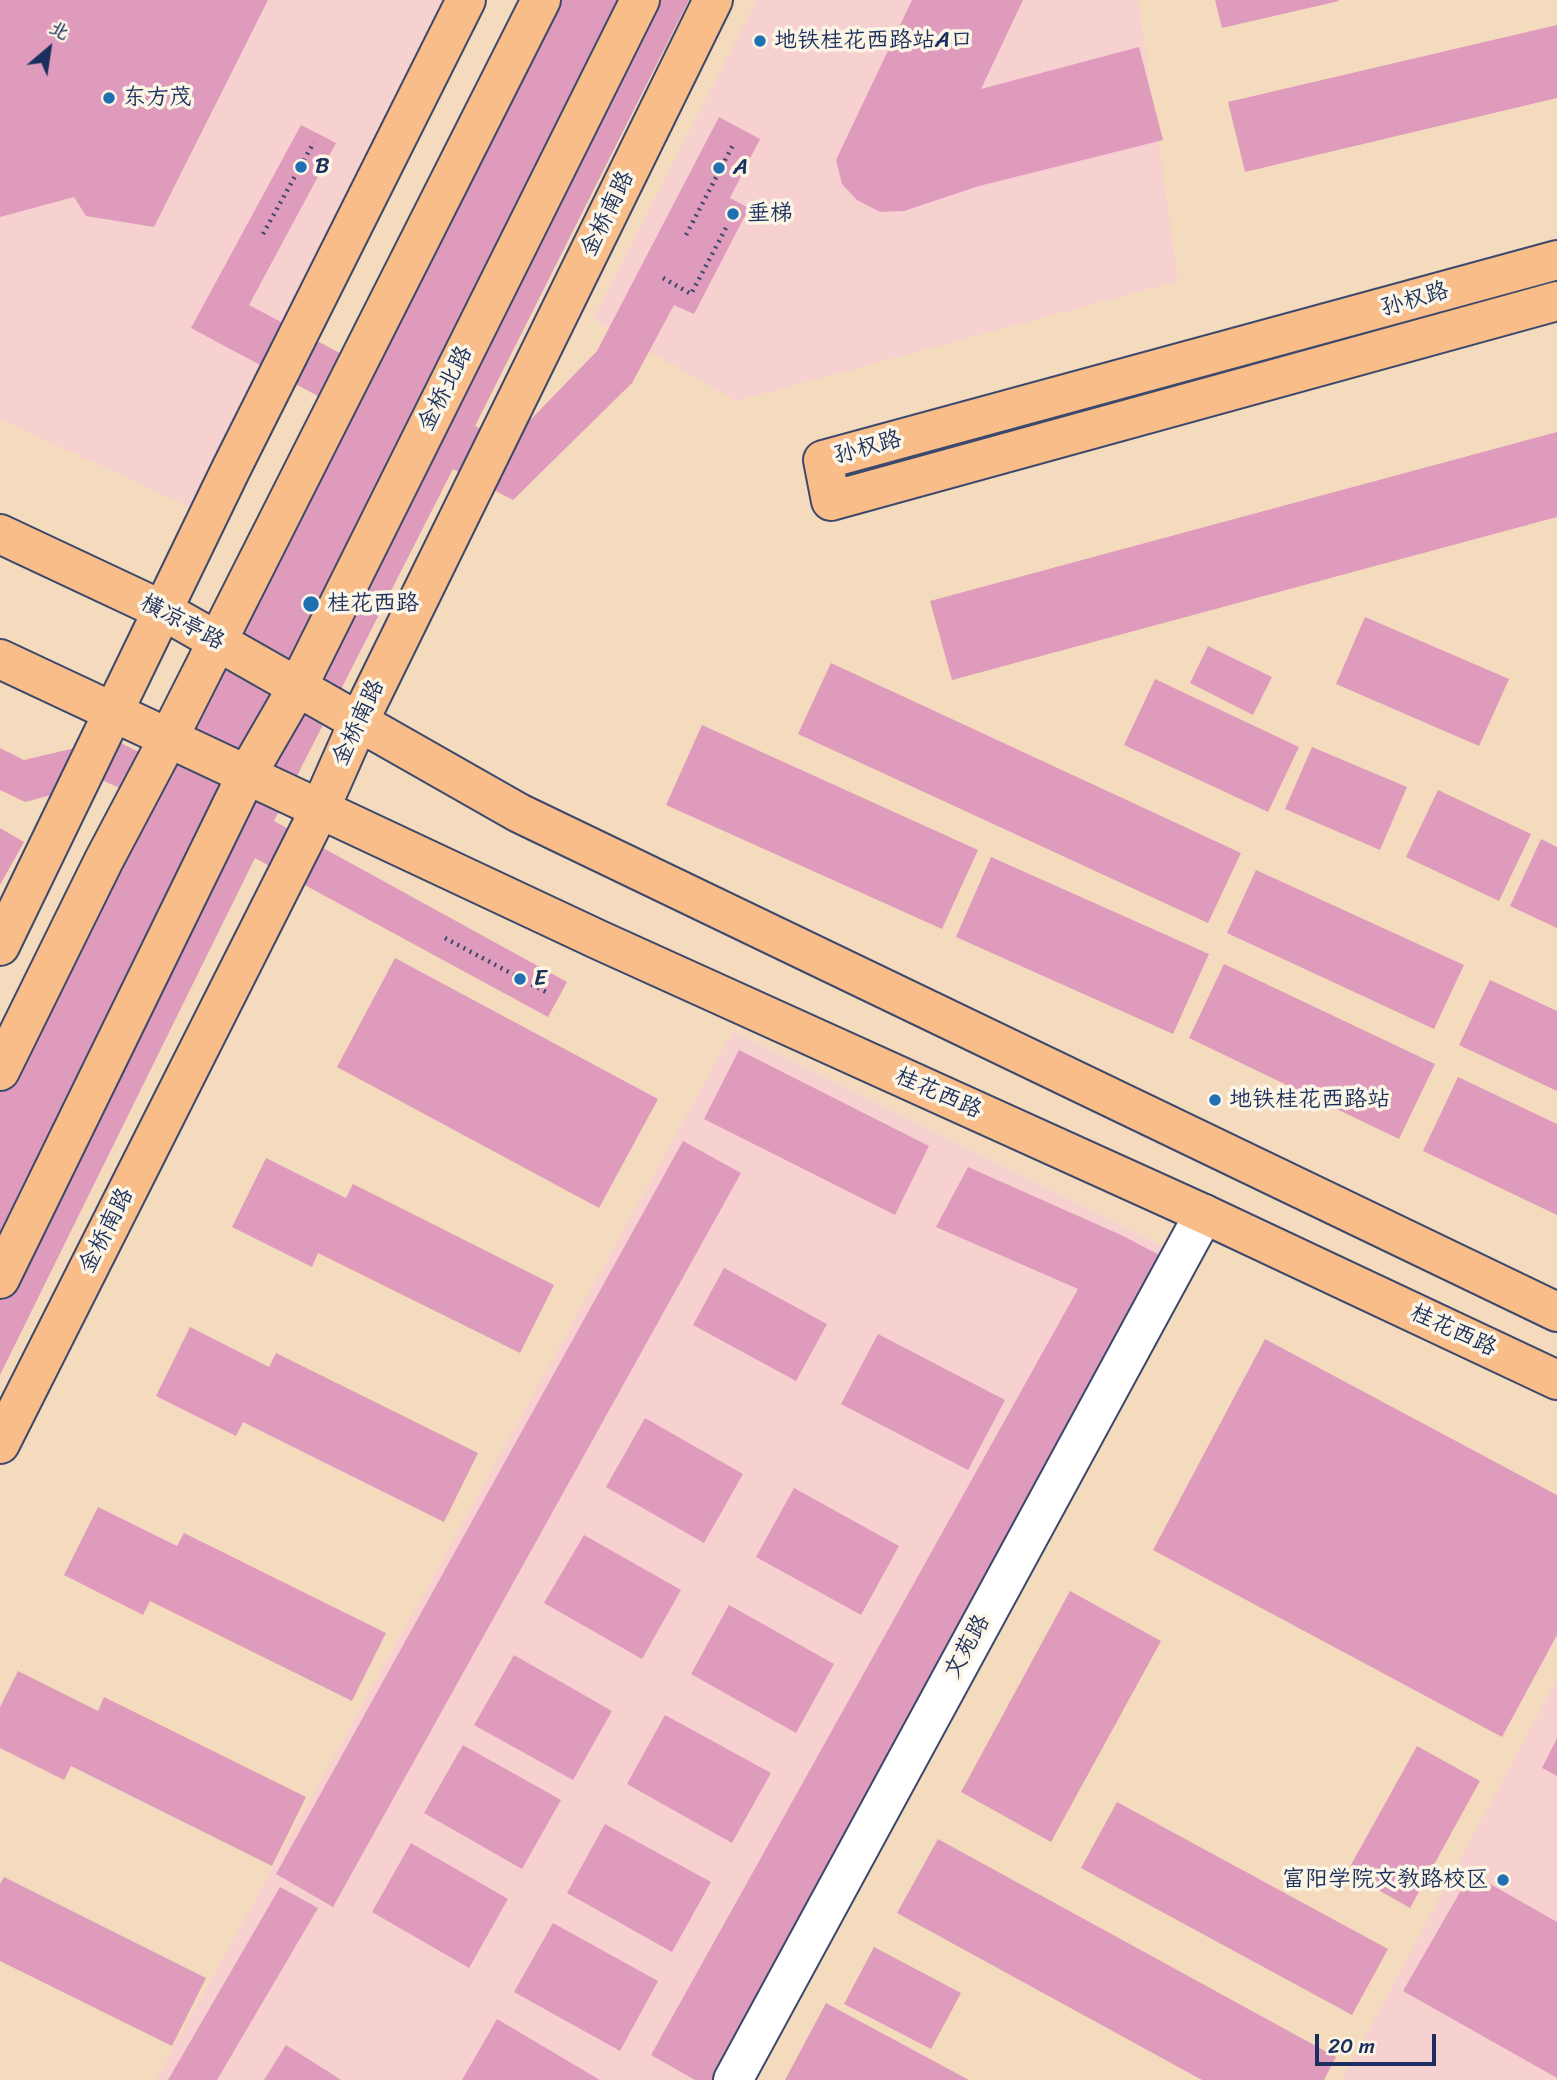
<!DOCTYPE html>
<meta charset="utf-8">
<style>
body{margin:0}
#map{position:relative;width:1557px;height:2080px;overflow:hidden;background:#f4dbbd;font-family:Sriracha,"LXGW WenKai TC",sans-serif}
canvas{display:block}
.north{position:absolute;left:14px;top:14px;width:70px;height:70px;-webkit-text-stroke:5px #fcf5e5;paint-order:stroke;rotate:29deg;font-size:19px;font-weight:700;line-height:28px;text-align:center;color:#1b2f5e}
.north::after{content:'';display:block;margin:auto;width:24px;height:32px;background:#1b2f5e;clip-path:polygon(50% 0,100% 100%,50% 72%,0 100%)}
.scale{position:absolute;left:1315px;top:2034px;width:121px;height:32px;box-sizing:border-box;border:4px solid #1b2f5e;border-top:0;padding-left:9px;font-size:21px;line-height:24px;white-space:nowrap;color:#1b2f5e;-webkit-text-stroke:5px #fcf5e5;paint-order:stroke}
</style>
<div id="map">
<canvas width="1557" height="2080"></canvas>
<div class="north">北</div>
<div class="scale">20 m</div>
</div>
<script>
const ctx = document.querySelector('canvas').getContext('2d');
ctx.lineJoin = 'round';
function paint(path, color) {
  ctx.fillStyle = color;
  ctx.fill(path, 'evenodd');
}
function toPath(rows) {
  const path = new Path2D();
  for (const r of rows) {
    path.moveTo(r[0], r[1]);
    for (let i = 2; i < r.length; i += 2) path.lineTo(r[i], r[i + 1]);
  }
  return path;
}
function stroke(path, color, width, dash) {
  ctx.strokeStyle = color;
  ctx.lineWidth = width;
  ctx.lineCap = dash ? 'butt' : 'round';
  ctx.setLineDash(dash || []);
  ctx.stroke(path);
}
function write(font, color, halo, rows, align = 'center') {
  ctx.font = font + ' Sriracha,"LXGW WenKai TC",sans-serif';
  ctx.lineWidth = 7;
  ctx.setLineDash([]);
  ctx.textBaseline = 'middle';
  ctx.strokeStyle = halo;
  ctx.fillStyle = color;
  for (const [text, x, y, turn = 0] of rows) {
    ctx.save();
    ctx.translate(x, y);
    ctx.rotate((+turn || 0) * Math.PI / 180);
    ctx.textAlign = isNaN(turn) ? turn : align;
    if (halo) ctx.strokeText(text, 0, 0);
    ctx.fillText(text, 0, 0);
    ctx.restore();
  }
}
paint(toPath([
 [0,0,456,0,203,513,0,419],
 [757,0,1138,0,1178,281,736,401,593,319],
 [733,1031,1179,1254,727,2080,156,2080],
 [1557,1679,1557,2080,1342,2080]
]), '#f7d0d0');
paint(toPath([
 [0,0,268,0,154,227,86,216,74,197,0,217],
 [536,0,689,0,475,426,508,443,597,351,719,117,760,139,730,198,749,208,694,314,674,305,632,383,513,500,453,469,274,821,567,982,548,1017,255,858,0,1375,0,1065,133,794,104,781,25,802,0,790,0,748,24,760,113,739,151,758,331,403,191,328,301,125,336,143,249,305,353,360],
 [912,0,1023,0,981,89,1139,47,1163,140,979,186,904,211,880,212,857,200,842,184,836,160],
 [1215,0,1338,0,1339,1,1222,28],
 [1557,25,1557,98,1245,172,1228,102],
 [1557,432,1557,517,952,680,930,601],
 [1365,617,1509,679,1479,746,1336,684],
 [1208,646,1272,677,1253,715,1190,683],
 [831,663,1241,853,1208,923,798,734],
 [1155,679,1299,747,1268,812,1124,745],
 [702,725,978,850,942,929,666,805],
 [1312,747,1407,787,1380,850,1285,809],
 [1438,790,1531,834,1499,901,1406,857],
 [0,828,24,842,0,885],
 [1541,839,1557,847,1557,928,1510,906],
 [991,857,1209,954,1173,1034,956,937],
 [1256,870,1464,965,1434,1029,1227,933],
 [395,958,658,1099,599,1208,337,1067],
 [1224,964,1435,1064,1399,1139,1189,1038],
 [1490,980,1557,1011,1557,1091,1459,1045],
 [739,1050,929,1146,895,1215,704,1119],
 [1458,1077,1557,1124,1557,1215,1423,1151],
 [683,1141,741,1173,333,1907,276,1874],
 [266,1158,346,1198,353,1184,554,1285,520,1353,318,1253,312,1267,232,1227],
 [968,1167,1121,1235,1171,1261,712,2080,695,2080,651,2055,1078,1289,936,1227],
 [724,1268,827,1324,796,1381,693,1325],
 [190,1327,269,1367,276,1353,478,1453,444,1522,243,1422,236,1436,156,1396],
 [878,1334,1005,1400,968,1470,841,1404],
 [1265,1339,1557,1495,1557,1635,1502,1737,1153,1550],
 [645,1418,743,1474,704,1543,606,1487],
 [794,1488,899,1546,861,1615,756,1557],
 [98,1507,177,1546,184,1533,386,1633,352,1701,150,1601,143,1615,64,1575],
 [584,1535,681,1590,642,1659,544,1603],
 [1070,1591,1161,1641,1051,1842,961,1792],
 [729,1605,834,1664,796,1733,691,1674],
 [514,1655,612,1711,573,1780,474,1725],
 [18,1671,98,1711,104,1697,306,1797,272,1866,71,1766,64,1780,0,1748,0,1707],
 [665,1715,771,1773,732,1843,627,1784],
 [1557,1738,1557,1776,1542,1768],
 [463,1745,561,1800,522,1869,424,1813],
 [1417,1746,1480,1781,1410,1908,1347,1872],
 [1117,1802,1388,1949,1352,2015,1081,1868],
 [605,1824,711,1882,672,1952,567,1893],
 [938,1839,1336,2057,1324,2080,1202,2080,897,1913],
 [411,1843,508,1899,469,1968,372,1912],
 [1471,1873,1557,1922,1557,2078,1403,1991],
 [4,1877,206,1978,172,2046,0,1961,0,1884],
 [280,1887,318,1908,217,2080,168,2080],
 [553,1923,658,1981,620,2051,514,1992],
 [874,1947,961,1993,931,2049,844,2004],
 [826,2003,969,2080,785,2080],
 [497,2019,600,2080,462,2080],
 [286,2045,335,2076,341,2080,264,2080]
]), '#df9bbc');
const minor = toPath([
 [733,2080,1204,1214]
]);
const major = toPath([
 [1557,260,823,460,831,501,1557,301],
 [0,534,164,611,519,813,1557,1312],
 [0,659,599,940,1204,1214,1557,1380],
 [0,946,231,469,466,0],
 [0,1071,104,860,168,739,541,0],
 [0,1279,246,776,298,686,640,0],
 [0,1444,320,809,358,723,713,0]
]);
stroke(minor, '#3c496c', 42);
stroke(major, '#3c496c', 42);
stroke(toPath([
 [263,234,314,142],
 [686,235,734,143],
 [663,278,691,294,727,226],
 [445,938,546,992]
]), '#3c496c', 4.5, [2, 5]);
stroke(minor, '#fff', 38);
stroke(major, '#f8bd88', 38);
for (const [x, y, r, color] of [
 [760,41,7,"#1f6fb2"],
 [109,98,7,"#1f6fb2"],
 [301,167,7,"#1f6fb2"],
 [719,168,7,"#1f6fb2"],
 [733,214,7,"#1f6fb2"],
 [311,604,9,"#1f6fb2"],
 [520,979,7,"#1f6fb2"],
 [1215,1100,7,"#1f6fb2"],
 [1503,1880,7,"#1f6fb2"]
]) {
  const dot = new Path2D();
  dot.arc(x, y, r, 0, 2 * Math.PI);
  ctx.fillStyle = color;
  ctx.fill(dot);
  stroke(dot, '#fcf5e5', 2.5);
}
write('23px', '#1b2f5e', '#fcf5e5', [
 ["地铁桂花西路站A口",774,41],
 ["东方茂",123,98],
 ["B",315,167],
 ["A",733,168],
 ["垂梯",747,214],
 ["桂花西路",327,604],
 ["E",534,979],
 ["地铁桂花西路站",1229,1100],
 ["富阳学院文教路校区",1489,1880,"right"]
], 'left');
write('23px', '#1b2f5e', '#fcf5e5', [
 ["金桥南路",608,214,-64],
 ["孙权路",1415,300,-16],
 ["金桥北路",446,389,-63],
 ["孙权路",868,448,-15],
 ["横凉亭路",182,623,28],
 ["金桥南路",359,723,-65],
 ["桂花西路",938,1094,24],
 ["金桥南路",107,1231,-63],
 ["桂花西路",1453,1331,25],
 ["文苑路",968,1647,-61]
]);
</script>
